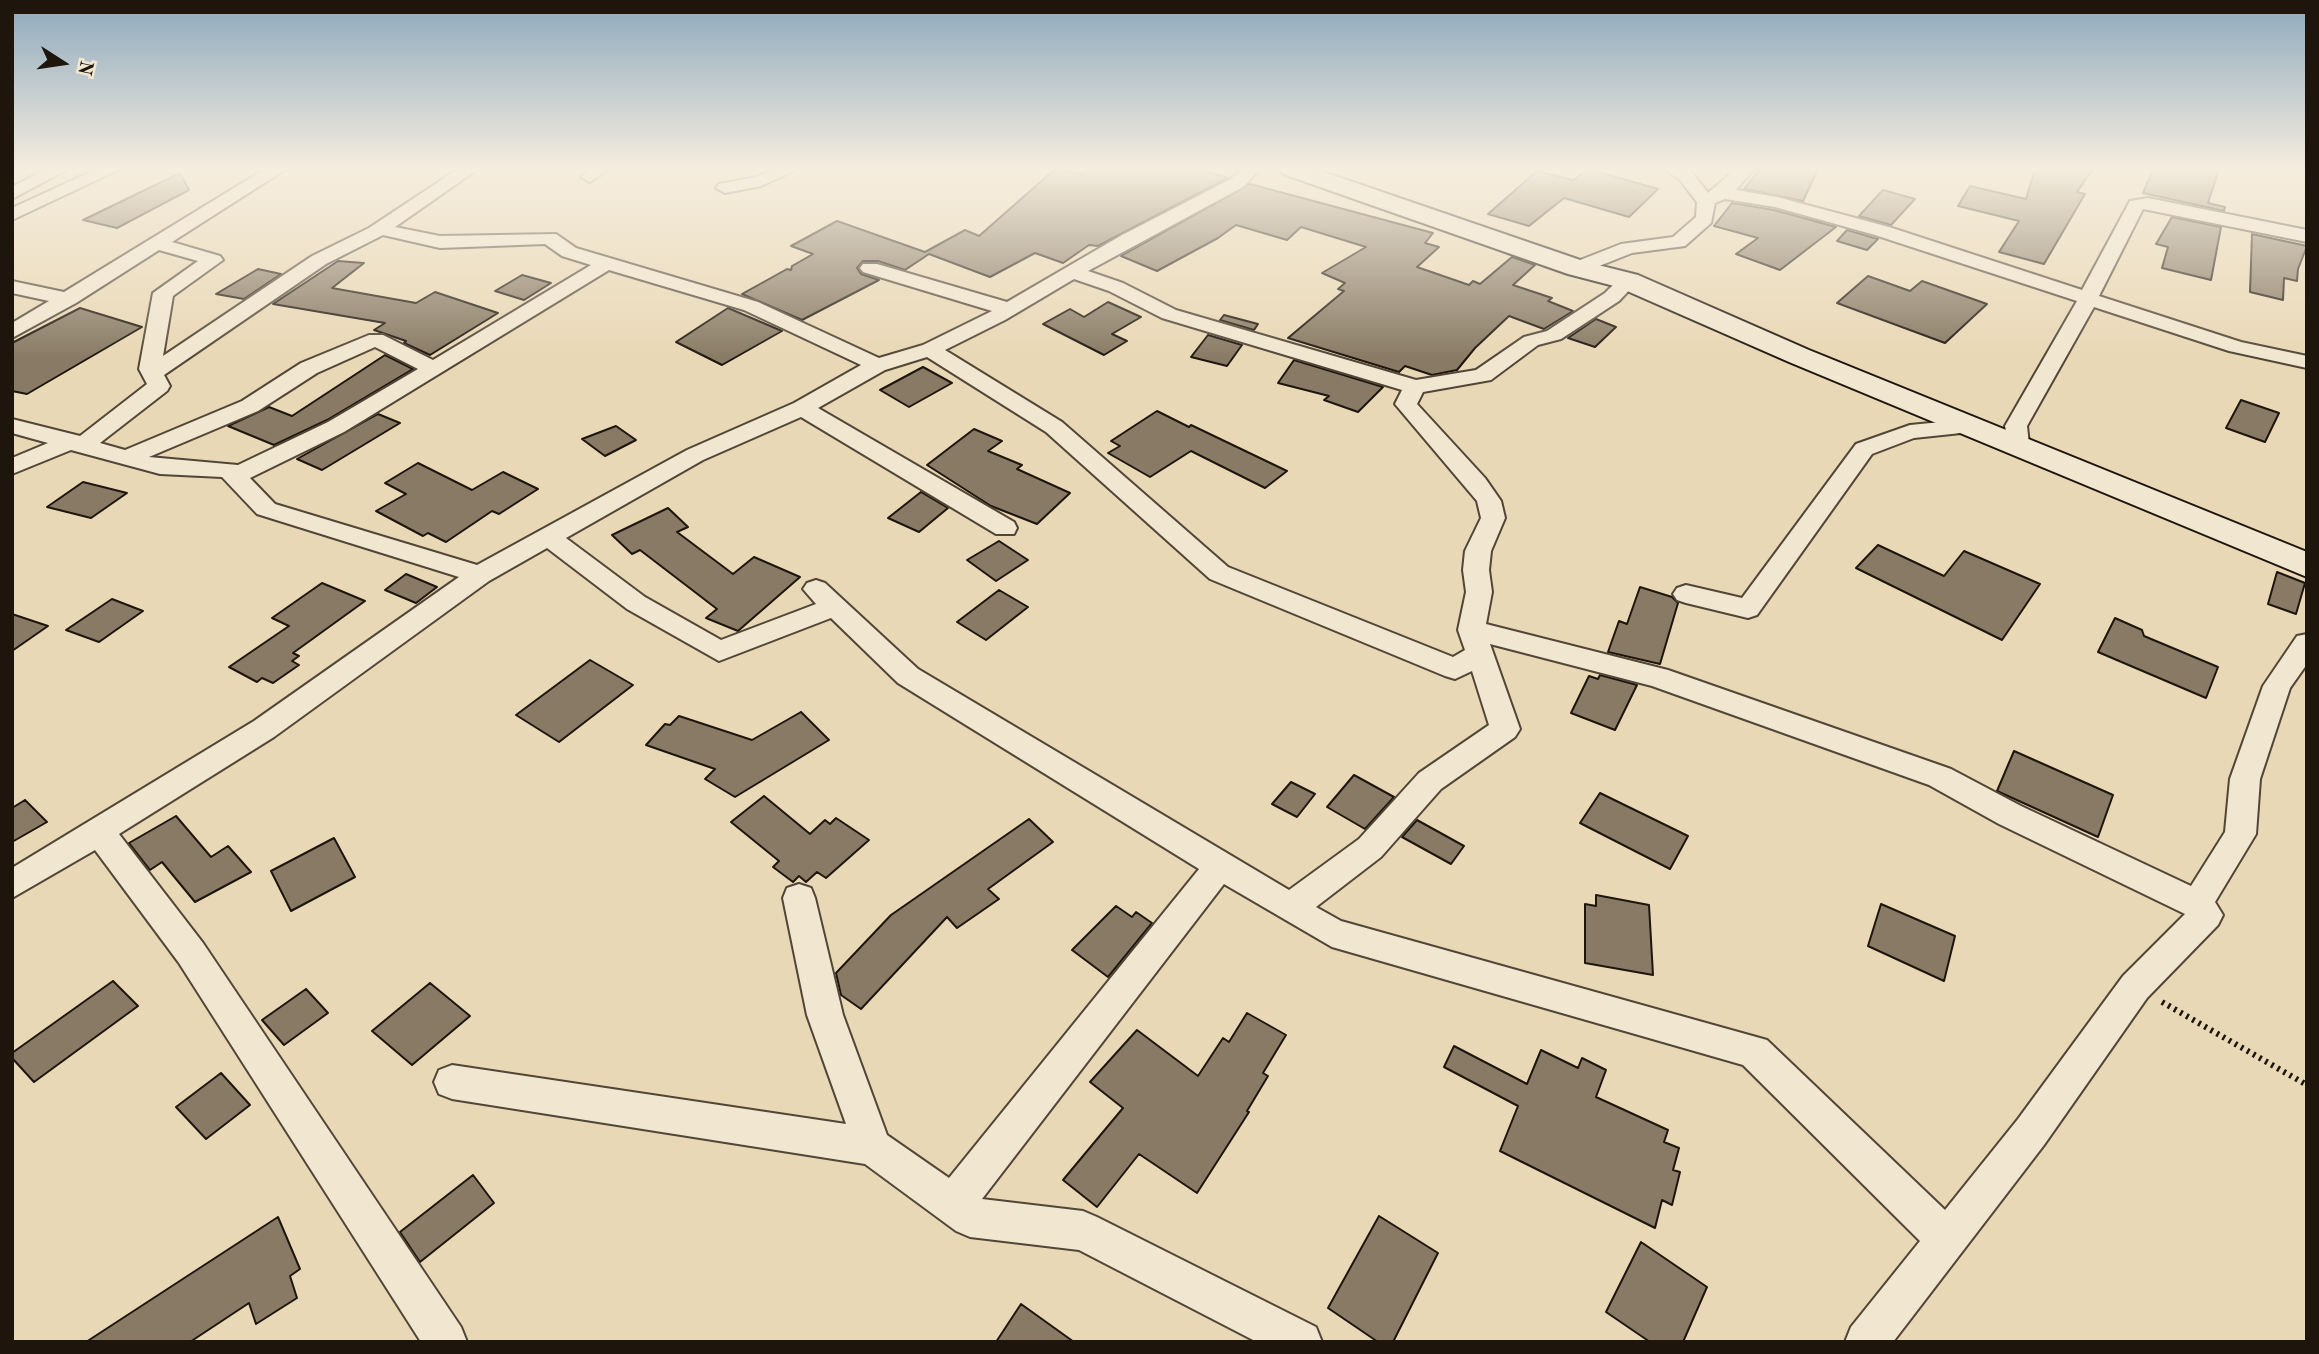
<!DOCTYPE html>
<style>
body{margin:0}
#map{position:relative;width:2319px;height:1354px;overflow:hidden;background:#e9d8b5;font-family:"Old Standard TT",serif}
canvas{display:block}
.frame{position:absolute;inset:0;border:14px solid #1e150d;pointer-events:none}
.north{position:absolute;left:28px;top:28px;width:70px;height:70px;-webkit-text-stroke:5px #f1e6cf;paint-order:stroke;rotate:102deg;font-size:19px;font-weight:700;line-height:28px;text-align:center;color:#1e150d}
.north::after{content:'';display:block;margin:auto;width:24px;height:32px;background:#1e150d;clip-path:polygon(50% 0,100% 100%,50% 72%,0 100%)}
</style>
<div id="map">
<canvas width="2319" height="1354"></canvas>
<div class="frame"></div>
<div class="north">N</div>
</div>
<script>
const ctx = document.querySelector('canvas').getContext('2d');
ctx.lineJoin = 'round';
function paint(path, color) {
  ctx.fillStyle = color;
  ctx.fill(path, 'evenodd');
}
function toPath(rows) {
  const path = new Path2D();
  for (const r of rows) {
    path.moveTo(r[0], r[1]);
    for (let i = 2; i < r.length; i += 2) path.lineTo(r[i], r[i + 1]);
  }
  return path;
}
function stroke(path, color, width, dash) {
  ctx.strokeStyle = color;
  ctx.lineWidth = width;
  ctx.lineCap = dash ? 'butt' : 'round';
  ctx.setLineDash(dash || []);
  ctx.stroke(path);
}
const building = toPath([
 [1084,169,1197,169,1228,178,1098,246,1089,245,1063,263,1035,253,990,277,929,254,905,270,878,261,863,261,857,268,861,274,879,280,802,320,742,294,787,269,791,270,792,266,813,254,791,246,837,221,925,252,965,230,979,236,1054,170,1083,174,1084,169],
 [1588,169,1658,189,1629,217,1564,198,1529,226,1488,214,1537,171,1573,180,1588,169],
 [1760,169,1818,169,1803,201,1744,189,1760,169],
 [2035,169,2093,169,2077,192,2085,194,2044,264,1999,252,2019,221,1958,206,1970,186,2026,199,2035,169],
 [2153,169,2219,169,2208,203,2225,207,2224,211,2143,193,2153,169],
 [180,173,189,190,117,228,83,220,180,173],
 [1250,184,1433,233,1425,243,1439,247,1417,267,1469,285,1473,281,1480,284,1512,257,1535,265,1513,285,1552,298,1548,301,1573,311,1544,329,1509,316,1475,348,1457,370,1432,375,1405,366,1399,372,1288,338,1344,291,1338,289,1345,283,1322,273,1366,247,1301,227,1287,240,1236,225,1218,238,1157,271,1121,256,1250,184],
 [1883,190,1915,199,1891,225,1859,216,1883,190],
 [1732,203,1774,210,1836,227,1780,270,1736,254,1758,238,1714,226,1732,203],
 [2172,217,2221,227,2211,280,2162,268,2168,247,2156,244,2172,217],
 [1847,230,1874,238,1878,239,1867,250,1837,241,1847,230],
 [2252,234,2307,246,2298,269,2297,281,2284,278,2283,300,2250,292,2252,234],
 [338,261,364,263,332,288,416,303,435,292,498,313,430,355,404,343,406,341,374,330,385,323,273,304,338,261],
 [258,269,281,274,244,299,216,294,258,269],
 [522,275,551,283,524,300,495,291,522,275],
 [1868,276,1910,291,1922,281,1987,304,1945,343,1837,303,1868,276],
 [1108,302,1141,317,1112,334,1127,341,1104,355,1043,324,1070,309,1084,317,1108,302],
 [80,308,142,327,27,394,12,391,12,343,80,308],
 [728,308,782,331,722,365,676,342,728,308],
 [1224,315,1258,324,1254,330,1220,320,1224,315],
 [1596,319,1616,327,1595,347,1568,338,1596,319],
 [1208,335,1242,345,1227,366,1191,357,1208,335],
 [385,355,413,369,327,420,274,445,228,426,269,407,292,416,385,355],
 [1294,360,1383,387,1358,412,1324,400,1329,396,1278,383,1294,360],
 [923,367,952,383,909,407,880,390,923,367],
 [2241,400,2279,413,2265,442,2226,428,2241,400],
 [1157,411,1189,427,1191,425,1287,471,1265,488,1191,451,1150,477,1108,453,1120,446,1111,441,1157,411],
 [378,414,400,423,322,470,297,459,378,414],
 [616,426,636,440,605,456,582,439,616,426],
 [974,429,1002,441,988,451,1022,465,1017,469,1070,493,1037,524,991,506,927,465,974,429],
 [418,463,472,490,503,472,538,489,499,514,492,511,446,542,428,533,423,536,376,511,406,494,385,483,418,463],
 [83,482,127,493,91,518,47,507,83,482],
 [921,492,948,508,919,532,888,518,921,492],
 [668,508,688,527,677,532,733,574,754,557,800,577,738,631,706,618,717,609,640,550,632,554,612,535,668,508],
 [999,541,1028,560,996,581,967,560,999,541],
 [1878,545,1944,576,1964,551,2040,584,2002,640,1856,568,1878,545],
 [2277,572,2305,583,2296,614,2268,604,2277,572],
 [406,574,437,587,416,603,385,590,406,574],
 [322,583,365,601,293,653,299,656,292,661,299,665,273,683,262,678,257,682,229,667,289,626,272,618,322,583],
 [1640,587,1672,597,1678,603,1660,664,1608,652,1619,621,1627,624,1640,587],
 [999,590,1028,607,986,640,957,622,999,590],
 [112,599,143,611,99,642,66,630,112,599],
 [12,614,48,626,12,651,12,614],
 [2115,618,2142,630,2144,636,2218,667,2206,698,2098,652,2115,618],
 [590,660,633,685,559,742,516,715,590,660],
 [1600,675,1637,685,1615,730,1571,713,1589,676,1598,679,1600,675],
 [801,712,829,740,735,797,705,779,715,769,646,745,665,724,670,725,679,716,752,740,801,712],
 [2014,751,2113,795,2098,837,1997,791,2014,751],
 [1354,775,1394,797,1365,829,1327,807,1354,775],
 [1291,782,1315,794,1297,817,1272,804,1291,782],
 [1600,793,1688,836,1670,869,1580,823,1600,793],
 [764,796,810,834,825,820,830,824,836,818,869,840,826,878,817,872,806,882,799,876,793,882,773,867,779,861,731,822,764,796],
 [25,800,47,822,12,842,12,808,25,800],
 [176,816,211,857,228,846,251,872,195,902,162,862,150,870,129,843,176,816],
 [1029,819,1053,842,988,889,999,899,957,928,947,917,861,1009,841,995,836,973,891,915,1029,819],
 [1417,820,1464,846,1451,864,1402,837,1417,820],
 [334,838,355,877,291,911,271,871,334,838],
 [1596,895,1649,905,1653,975,1585,963,1585,904,1596,906,1596,895],
 [1881,904,1955,936,1944,981,1868,946,1881,904],
 [1116,906,1132,917,1136,912,1152,923,1108,977,1072,950,1116,906],
 [113,981,138,1006,34,1082,12,1058,12,1053,113,981],
 [430,983,470,1016,412,1065,372,1031,430,983],
 [306,989,328,1013,284,1045,262,1020,306,989],
 [1247,1013,1286,1035,1263,1073,1268,1076,1247,1111,1249,1112,1197,1193,1139,1154,1097,1207,1063,1180,1123,1108,1090,1082,1137,1030,1198,1076,1223,1038,1229,1042,1247,1013],
 [1454,1046,1527,1084,1541,1050,1578,1068,1582,1058,1606,1070,1596,1097,1668,1130,1664,1142,1679,1148,1673,1170,1680,1172,1672,1205,1662,1200,1655,1228,1500,1151,1518,1106,1444,1067,1454,1046],
 [221,1073,250,1105,206,1139,176,1107,221,1073],
 [473,1175,494,1203,420,1262,400,1232,473,1175],
 [1379,1216,1438,1253,1393,1342,1378,1342,1328,1308,1379,1216],
 [278,1217,300,1269,290,1276,297,1298,256,1324,249,1303,190,1342,86,1342,278,1217],
 [1641,1242,1707,1287,1683,1342,1650,1342,1606,1312,1641,1242],
 [1021,1304,1074,1342,996,1342,1021,1304]
]);
paint(building, '#887a64');
stroke(building, '#1e150d', 2);
const street = toPath([
 [46,169,68,169,12,199,12,187,46,169],
 [97,169,120,169,12,220,12,208,97,169],
 [265,169,286,169,172,242,220,256,223,260,173,296,163,356,312,256,369,228,458,169,478,169,395,227,440,236,556,234,576,248,758,302,879,358,923,345,992,311,863,272,860,268,863,264,877,264,1007,302,1122,235,1231,179,1242,169,1260,169,1243,187,1088,271,1123,283,1176,310,1416,380,1476,370,1524,337,1547,331,1605,293,1621,277,1635,277,1638,281,1619,301,1561,339,1538,345,1491,380,1423,392,1417,404,1485,478,1501,501,1505,518,1491,551,1489,570,1492,592,1486,624,1668,670,1951,769,2021,806,2191,886,2225,832,2230,779,2263,686,2297,636,2307,634,2307,664,2290,688,2260,779,2256,834,2215,902,2223,915,2218,925,2147,998,2044,1145,1893,1342,1845,1342,1851,1327,1920,1241,1743,1065,1332,947,1224,884,982,1199,1083,1211,1097,1217,1316,1327,1322,1342,1257,1342,1079,1250,970,1237,956,1231,865,1164,452,1099,439,1094,434,1082,439,1070,452,1065,846,1124,807,1015,783,898,787,888,799,884,811,888,815,898,843,1015,887,1135,949,1178,1199,869,898,683,831,618,719,661,627,609,547,548,489,581,274,737,119,834,203,943,461,1327,467,1342,421,1342,179,963,95,850,12,898,12,868,254,721,459,577,257,514,222,477,160,474,71,450,12,474,12,458,48,443,12,433,12,419,80,436,147,384,139,369,153,293,198,261,159,250,76,303,12,338,12,323,49,301,12,293,12,281,64,292,265,169],
 [383,235,440,248,545,244,562,256,591,265,433,360,383,335,369,335,301,363,242,401,125,450,100,443,167,391,170,386,164,375,326,264,383,235],
 [609,270,744,310,861,365,794,403,687,450,477,565,275,504,250,478,344,432,609,270],
 [1074,279,1109,291,1162,318,1402,390,1395,404,1477,501,1481,518,1465,551,1463,570,1466,592,1458,630,1465,650,1453,657,1228,567,1062,422,945,350,1005,320,1074,279],
 [375,347,418,369,328,422,238,465,149,457,258,411,317,373,375,347],
 [927,357,1046,432,1210,579,1445,676,1455,679,1472,671,1489,725,1419,773,1359,839,1289,890,918,669,825,583,816,580,807,583,803,589,816,604,721,640,645,597,566,538,703,460,801,417,996,534,1014,534,1017,528,1014,522,818,408,885,370,927,357],
 [1490,644,1652,686,1929,785,1999,824,2185,914,2123,976,2018,1119,1945,1210,1767,1040,1341,921,1316,907,1381,857,1441,789,1515,737,1520,729,1490,644],
 [590,169,609,169,590,182,581,177,590,169],
 [774,169,798,169,761,186,725,193,716,188,719,184,756,177,774,169],
 [1664,169,1691,171,1708,193,1736,169,1754,169,1736,190,1777,197,1889,227,2082,290,2130,201,2148,198,2307,230,2307,242,2143,209,2099,296,2241,342,2307,356,2307,368,2229,351,2094,307,2027,426,2029,444,2025,449,2009,449,2005,426,2077,301,1875,235,1775,207,1725,199,1715,203,1711,223,1685,246,1632,253,1584,272,1570,272,1567,268,1570,264,1621,244,1673,237,1696,217,1697,202,1679,179,1664,169],
 [1972,419,1980,421,1983,426,1980,431,1914,438,1872,454,1757,615,1748,618,1686,603,1677,600,1673,594,1677,588,1686,585,1742,598,1856,444,1910,425,1972,419]
]);
const secondary = toPath([
 [1279,169,1315,169,1586,262,1638,275,1809,350,2307,552,2307,577,1789,362,1618,287,1568,274,1283,174,1279,169]
]);
stroke(street, '#514637', 4);
stroke(secondary, '#1e150d', 4);
stroke(toPath([
 [2162,1002,2307,1085]
]), '#1e150d', 6, [2.5, 4.5]);
paint(street, '#f1e6cf');
paint(secondary, '#f1e6cf');
const sky = ctx.createLinearGradient(0, 0, 0, 359);
sky.addColorStop(0, '#8da8bd');
sky.addColorStop(0.47, '#f5edde');
sky.addColorStop(1, '#f5edde00');
ctx.fillStyle = sky;
ctx.fillRect(0, 0, 2319, 359);
</script>
